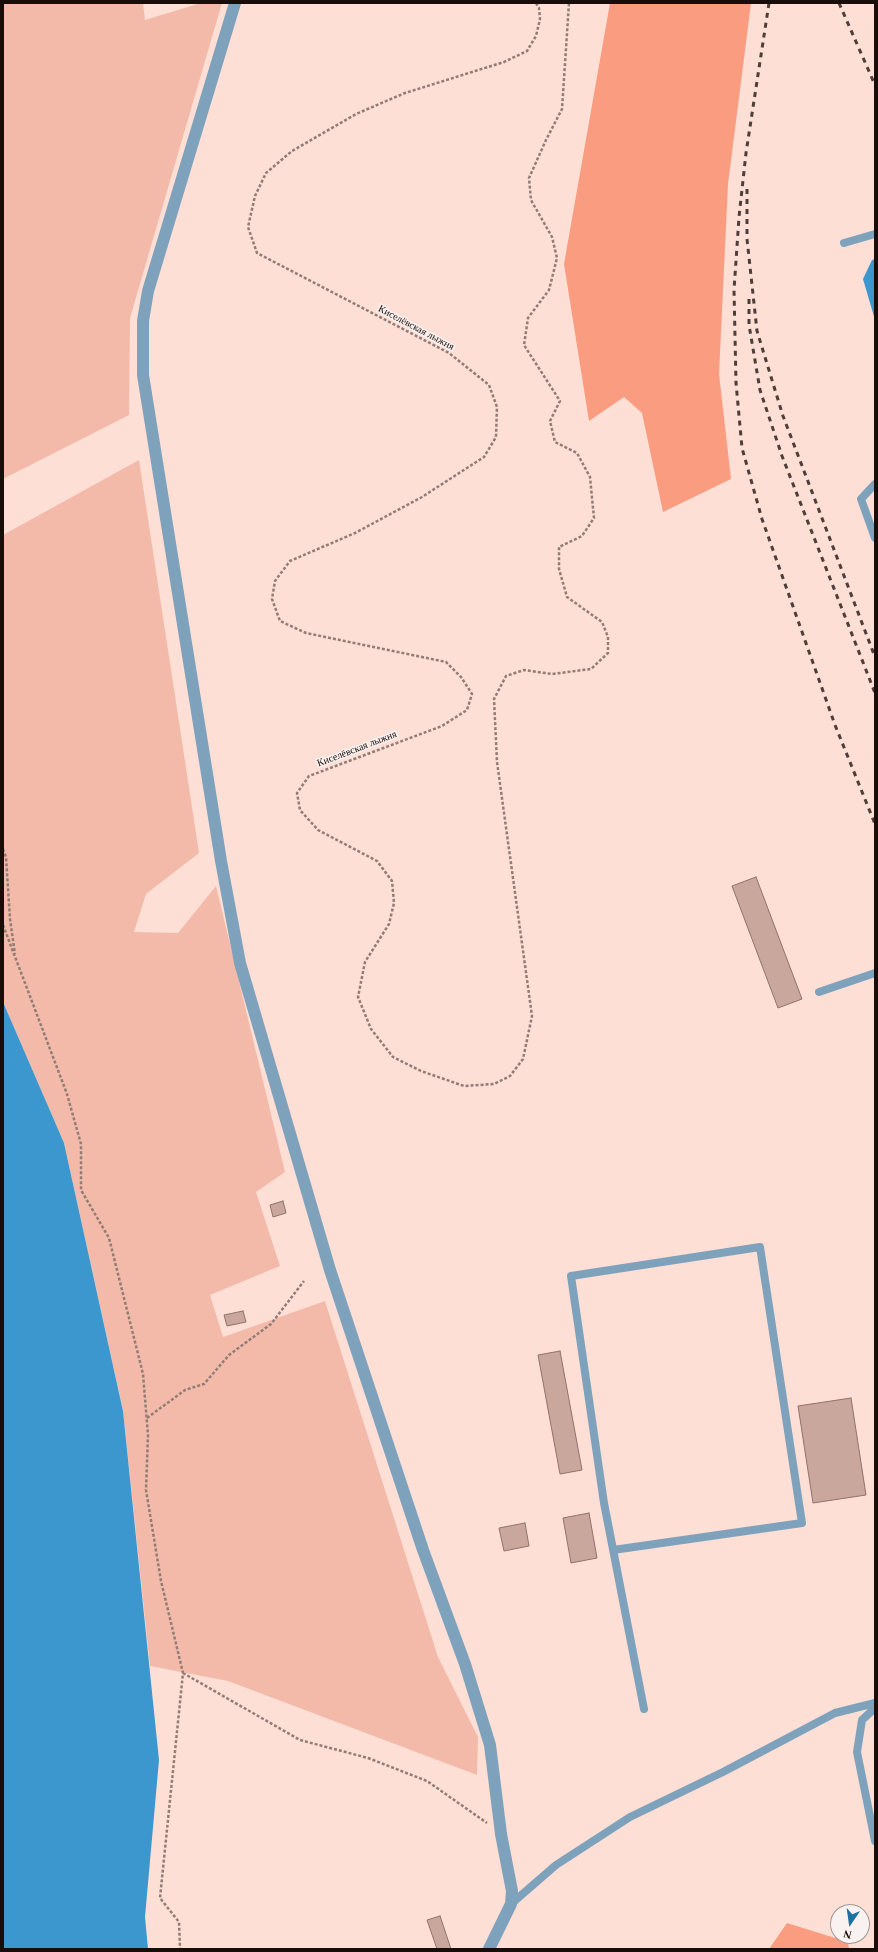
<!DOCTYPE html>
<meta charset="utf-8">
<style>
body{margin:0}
#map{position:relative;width:878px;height:1952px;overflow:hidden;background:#fddfd6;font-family:"Times New Roman",serif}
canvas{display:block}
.frame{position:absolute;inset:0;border:4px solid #190d0a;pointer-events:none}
.north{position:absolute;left:830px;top:1904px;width:40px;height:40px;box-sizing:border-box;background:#faf2f0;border:1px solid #a09694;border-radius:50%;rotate:193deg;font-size:11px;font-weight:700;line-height:16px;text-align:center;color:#190d0a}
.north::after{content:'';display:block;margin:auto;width:14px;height:18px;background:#1d70a1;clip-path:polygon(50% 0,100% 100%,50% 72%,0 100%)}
</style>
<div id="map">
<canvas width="878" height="1952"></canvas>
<div class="frame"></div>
<div class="north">N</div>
</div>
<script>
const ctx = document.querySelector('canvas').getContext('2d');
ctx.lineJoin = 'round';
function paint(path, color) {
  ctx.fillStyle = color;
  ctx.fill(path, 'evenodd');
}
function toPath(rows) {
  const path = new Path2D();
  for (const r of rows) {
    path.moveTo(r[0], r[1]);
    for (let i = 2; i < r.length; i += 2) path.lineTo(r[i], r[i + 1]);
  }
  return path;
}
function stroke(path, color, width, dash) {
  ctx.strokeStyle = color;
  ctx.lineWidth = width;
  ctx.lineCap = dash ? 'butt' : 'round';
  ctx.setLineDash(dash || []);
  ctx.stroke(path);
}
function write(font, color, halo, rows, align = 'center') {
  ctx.font = font + ' "Times New Roman",serif';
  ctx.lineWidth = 3;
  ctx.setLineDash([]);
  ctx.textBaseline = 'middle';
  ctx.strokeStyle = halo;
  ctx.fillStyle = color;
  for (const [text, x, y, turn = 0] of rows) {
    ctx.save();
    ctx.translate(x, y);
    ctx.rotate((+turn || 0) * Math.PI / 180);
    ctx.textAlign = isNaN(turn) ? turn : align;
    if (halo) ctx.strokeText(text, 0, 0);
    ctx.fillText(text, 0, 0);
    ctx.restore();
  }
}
paint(toPath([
 [3,3,143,3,145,20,201,3,222,3,130,318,129,415,3,479],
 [139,460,199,853,146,894,134,932,178,933,216,886,285,1172,256,1192,280,1266,210,1295,223,1337,325,1301,438,1657,478,1737,477,1775,228,1681,150,1666,123,1410,64,1143,3,1002,3,535]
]), '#f3baaa');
paint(toPath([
 [610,3,751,3,728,184,719,374,731,479,663,512,642,413,624,397,589,421,564,264],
 [787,1923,848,1942,849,1949,769,1949]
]), '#f99c80');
paint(toPath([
 [875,259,875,320,863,279,872,260],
 [3,1002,64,1143,123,1411,159,1760,145,1917,148,1949,3,1949]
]), '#3d97cf');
const building = toPath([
 [756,877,802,999,778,1008,732,886,756,877],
 [283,1201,286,1213,273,1217,270,1205,283,1201],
 [243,1311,246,1322,227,1326,224,1315,243,1311],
 [560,1351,582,1470,560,1474,538,1355,560,1351],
 [851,1398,866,1495,813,1503,798,1406,851,1398],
 [589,1513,597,1558,571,1563,563,1518,589,1513],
 [525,1523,529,1546,504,1551,499,1528,525,1523],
 [440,1916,451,1949,437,1949,427,1920,440,1916]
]);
paint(building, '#caa79d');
stroke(building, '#927168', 1);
stroke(toPath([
 [536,3,539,8,540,19,536,36,527,51,504,62,405,93,356,114,292,151,266,173,255,196,248,227,257,253,449,353,489,385,497,407,496,437,484,457,422,497,355,533,290,561,275,581,272,599,280,621,306,633,446,662,461,677,472,694,467,710,442,726,309,776,297,793,300,810,318,830,377,861,392,881,394,903,389,924,365,962,358,997,371,1029,393,1057,421,1071,464,1086,494,1084,510,1076,523,1059,532,1016,497,762,494,699,506,676,524,670,552,674,591,669,608,653,608,637,602,622,567,597,559,569,559,547,582,536,594,518,590,477,577,453,555,442,550,421,560,401,524,345,528,318,549,290,557,258,552,237,531,200,529,178,546,140,562,109,569,3],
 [3,849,6,857,10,919,15,954],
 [3,925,67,1094,81,1144,81,1190,109,1238,143,1374,148,1435,146,1490,161,1581,183,1673,160,1898,179,1922,180,1949],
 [147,1418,185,1390,204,1384,229,1355,271,1324,304,1281],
 [183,1673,300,1740,368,1758,427,1781,487,1823]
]), '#927c76', 2.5, [3, 2]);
stroke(toPath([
 [844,243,875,234],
 [875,484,861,499,875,538],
 [819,992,875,973],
 [613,1550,802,1523,760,1247,571,1276,604,1503,644,1709],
 [875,1708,862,1720,857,1752,875,1841],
 [511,1904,556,1865,630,1817,723,1772,835,1713,875,1703]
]), '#7fa2bc', 8);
stroke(toPath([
 [235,3,148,291,143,321,143,375,221,861,240,963,330,1270,423,1550,465,1664,490,1745,501,1834,512,1891,511,1904,489,1949]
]), '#7fa2bc', 12);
stroke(toPath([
 [769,3,746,153,739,217,734,290,736,383,742,448,762,519,835,725,875,824],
 [839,3,875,85],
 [747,189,747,239,757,331,783,416,875,657],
 [749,299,749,325,760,390,782,456,875,693]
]), '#4e3e3a', 3, [5, 5]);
write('10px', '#190d0a', '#faf2f0', [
 ["Киселёвская лыжня",416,328,28],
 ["Киселёвская лыжня",357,749,-21]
]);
</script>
